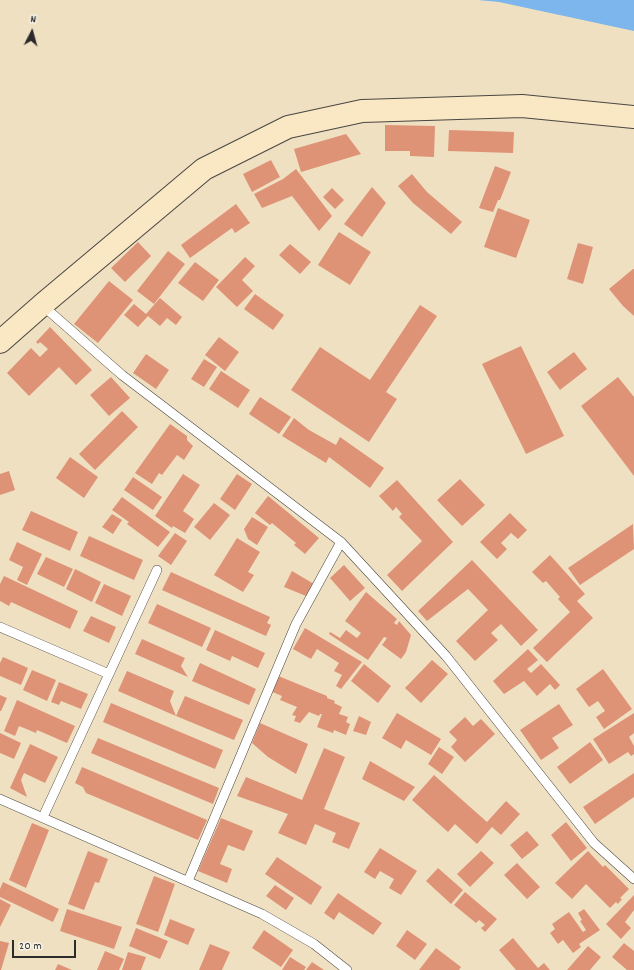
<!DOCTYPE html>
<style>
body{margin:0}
#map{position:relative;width:634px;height:970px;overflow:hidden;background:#f0e0c2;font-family:Dekko,sans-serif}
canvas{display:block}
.north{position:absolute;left:12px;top:12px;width:40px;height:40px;-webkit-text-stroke:3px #f7f3e8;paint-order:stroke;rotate:6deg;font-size:11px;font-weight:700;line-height:16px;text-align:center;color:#2b2b2b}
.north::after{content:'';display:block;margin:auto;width:14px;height:18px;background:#2b2b2b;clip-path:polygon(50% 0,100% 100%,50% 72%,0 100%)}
.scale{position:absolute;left:12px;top:940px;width:64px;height:18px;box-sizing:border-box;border:2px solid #2b2b2b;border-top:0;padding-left:5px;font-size:12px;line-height:14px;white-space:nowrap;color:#2b2b2b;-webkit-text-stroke:3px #f7f3e8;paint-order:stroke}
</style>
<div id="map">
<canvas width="634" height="970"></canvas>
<div class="north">N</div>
<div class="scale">20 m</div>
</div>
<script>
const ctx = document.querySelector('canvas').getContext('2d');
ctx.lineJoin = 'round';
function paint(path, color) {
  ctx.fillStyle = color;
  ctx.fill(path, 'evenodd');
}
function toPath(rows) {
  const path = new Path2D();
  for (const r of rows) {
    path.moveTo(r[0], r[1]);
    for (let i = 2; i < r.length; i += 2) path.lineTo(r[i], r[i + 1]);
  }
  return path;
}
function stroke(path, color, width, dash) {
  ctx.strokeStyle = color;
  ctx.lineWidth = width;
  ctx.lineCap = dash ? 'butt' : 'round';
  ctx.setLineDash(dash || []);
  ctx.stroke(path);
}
paint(toPath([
 [478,0,634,0,634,31,499,2]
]), '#7cb6ed');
paint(toPath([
 [385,125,435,126,434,157,410,156,410,151,385,151],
 [449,130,514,132,513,153,448,151],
 [346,134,361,154,301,172,294,149],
 [271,160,280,177,252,192,243,174],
 [495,166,511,172,500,200,498,200,493,212,479,208],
 [296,169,332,216,319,231,292,196,262,208,254,194,283,179],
 [412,174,427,192,462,222,451,234,413,203,398,186],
 [372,187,386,203,362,237,344,224],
 [332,188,344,200,335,209,323,197],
 [236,204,250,223,235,233,232,228,190,258,181,245],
 [498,208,530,220,516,258,484,247],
 [339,232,371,252,350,285,318,265],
 [138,242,151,256,125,282,111,268],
 [578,243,593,247,583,284,567,279],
 [290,244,311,262,300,274,279,255],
 [168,251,185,264,154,304,137,291],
 [245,257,255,266,242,280,253,291,237,307,216,287],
 [195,262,219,280,203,301,178,283],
 [633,269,634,269,634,316,623,306,609,289],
 [109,281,133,300,98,343,74,324],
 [255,294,284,315,273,330,244,309],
 [160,298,182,317,176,325,167,318,160,326,148,316,138,327,124,315,134,304,146,314],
 [420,305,437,316,386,392,397,399,369,442,291,390,320,347,370,380],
 [50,327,92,370,76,385,59,367,29,396,7,373,31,348,40,357,48,349,40,342,38,344,36,342],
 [219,337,239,352,225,371,205,355],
 [521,346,564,436,526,454,482,364],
 [574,352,587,369,560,390,547,372],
 [146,354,169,370,156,389,133,373],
 [204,359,217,367,204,387,191,379],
 [221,371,250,390,238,408,209,389],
 [111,377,130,398,109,416,90,395],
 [618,377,634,397,634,476,581,406],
 [260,397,291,417,279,434,249,414],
 [122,411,138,427,95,470,79,454],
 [294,418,309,430,336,445,340,437,384,468,370,488,329,457,326,463,282,436],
 [170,424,187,436,187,440,193,446,184,460,177,455,162,475,159,473,152,484,135,473],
 [70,457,98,477,84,498,56,478],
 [9,471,15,490,0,495,0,474],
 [183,474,200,485,183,511,194,519,185,533,173,526,172,528,155,516],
 [237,474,252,484,235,510,220,499],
 [133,477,162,497,153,510,124,490],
 [460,479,485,505,462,526,437,500],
 [397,480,453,542,402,591,387,575,422,541,399,517,402,514,396,507,393,511,379,496],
 [268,496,319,538,305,554,294,545,296,543,272,523,270,525,255,513],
 [122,497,170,532,158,547,127,524,129,522,112,510],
 [214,503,230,515,210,540,194,527],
 [31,511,78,532,70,551,22,530],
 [510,513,527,530,518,539,511,533,501,543,507,549,497,559,480,542],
 [112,514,122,520,113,534,102,527],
 [252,517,268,527,257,545,248,539,244,529],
 [633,524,634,549,580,585,568,568],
 [175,533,187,541,171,565,158,556],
 [89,536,143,560,134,580,80,556],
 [237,538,260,552,248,572,254,575,243,592,214,575],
 [17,542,42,554,27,585,17,580,23,567,9,560],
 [550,555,585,594,577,601,593,618,547,662,533,648,570,612,558,599,560,597,546,581,543,583,532,572],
 [46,557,73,569,64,587,37,574],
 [472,560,538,630,521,646,501,624,491,633,498,640,475,661,456,641,488,610,468,589,427,621,418,611],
 [344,565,365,588,350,601,330,578],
 [75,569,101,582,92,602,66,589],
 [292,571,314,584,306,596,284,587],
 [171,572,270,617,267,623,271,625,266,636,162,590],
 [4,576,78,611,70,629,11,602,9,606,0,601,0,584],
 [104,584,131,596,122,616,95,603],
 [366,592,397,619,394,623,397,625,399,621,411,635,406,652,401,659,382,645,387,638,384,637,368,660,329,634,330,632,340,638,346,630,357,638,361,633,345,621],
 [157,604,211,628,202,647,148,623],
 [91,616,116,627,109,643,83,631],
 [305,628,362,662,341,689,336,686,342,675,334,671,339,663,317,649,311,659,293,649],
 [215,630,265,653,258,668,232,656,230,661,206,650],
 [142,639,185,658,181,666,188,677,135,654],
 [528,649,538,660,527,669,531,673,541,664,560,685,555,690,550,684,537,696,524,681,504,694,493,681],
 [3,657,28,668,21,685,0,676,0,663],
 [432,660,448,674,421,703,405,688],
 [200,663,256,689,249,705,192,681],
 [364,664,391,686,378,703,351,681],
 [603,669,632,709,604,729,596,717,605,711,598,701,589,707,576,689],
 [32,670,56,680,47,701,23,690],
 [127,671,174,691,170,701,176,716,118,691],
 [276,675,327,696,327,698,335,701,334,703,342,707,339,714,348,717,346,722,350,724,346,735,334,730,333,733,317,727,322,714,320,714,319,716,309,712,300,723,294,721,296,716,292,715,297,707,280,700,282,696,270,691],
 [59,682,88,694,81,709,61,701,59,705,51,702],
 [0,695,7,698,1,711,0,711],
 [185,696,243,720,234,740,176,716],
 [17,700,75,726,67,743,37,730,36,733,19,726,15,736,4,731],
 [111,703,223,750,215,769,103,722],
 [559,704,573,725,552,738,559,748,541,760,520,730],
 [397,713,441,739,431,755,406,740,401,749,382,738],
 [634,713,634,733,629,737,634,746,634,754,631,756,628,752,609,764,593,739],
 [359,716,371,722,366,735,353,731],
 [465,717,473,726,481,719,495,734,465,762,451,747,457,740,449,732],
 [260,723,308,744,296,774,268,757,252,743],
 [0,733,21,743,14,759,0,753],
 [98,738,219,788,213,804,91,753],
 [590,742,603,760,570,784,557,767],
 [30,744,58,757,45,783,24,773,21,780,27,797,10,788],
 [439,747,454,757,442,774,428,764],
 [324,748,345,757,324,809,360,823,349,849,332,842,336,833,315,824,306,845,278,833,288,814,237,796,246,777,302,800],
 [370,761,415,787,404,801,362,779],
 [82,767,207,820,198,840,86,793,83,787,75,783],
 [634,773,634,797,595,824,583,807],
 [434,775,487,822,506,801,520,814,501,835,492,827,477,844,455,824,448,832,412,800],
 [221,818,253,831,244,851,228,845,220,864,232,869,227,883,198,871],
 [566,822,587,848,571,861,551,835],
 [32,823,49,830,26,888,9,880],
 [527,831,539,845,522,859,510,845],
 [380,848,417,871,401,895,389,888,394,879,380,871,375,879,364,872],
 [88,851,108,859,99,883,95,882,84,910,68,904],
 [481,851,494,863,470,887,457,874],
 [588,851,603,867,605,865,629,889,620,898,622,899,618,904,616,902,610,908,586,884,572,899,555,883],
 [277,857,322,887,311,905,265,874],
 [517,863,540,887,527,899,504,875],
 [438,868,463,890,451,904,426,881],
 [154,876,175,884,158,932,136,924],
 [3,882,59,909,53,922,0,897,0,889],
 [275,885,294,898,286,910,266,896],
 [465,892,497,919,485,932,481,928,485,925,479,920,476,923,454,905],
 [338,893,382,923,373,935,339,912,334,920,324,913],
 [634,895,634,910,625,922,631,928,621,939,606,924],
 [0,899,11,905,0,927],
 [67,909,122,927,114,949,60,931],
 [584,909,600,930,579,944,581,947,573,953,563,940,558,944,550,933,555,929,552,924,569,912,583,932,586,930,580,921,582,920,578,913],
 [170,919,195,929,188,945,164,935],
 [136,928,168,941,160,959,129,946],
 [264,930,293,950,281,967,252,948],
 [407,930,427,944,415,960,396,946],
 [513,938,538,968,544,963,550,970,516,970,499,950],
 [0,941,9,943,1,970,0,970],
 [624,943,634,951,634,970,627,970,612,957],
 [210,944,230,952,222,970,199,970],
 [588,946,601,957,590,970,567,970],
 [436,948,461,967,459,970,419,970],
 [105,951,124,959,119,970,97,970],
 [128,952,146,957,141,970,122,970],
 [290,957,306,967,304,970,282,970],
 [312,962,324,970,306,970],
 [58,964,72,970,55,970]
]), '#de9377');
const lane = toPath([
 [42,305,122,375,341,542,446,656,594,843,634,879],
 [0,627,109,674],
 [0,799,262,914,314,944,347,970],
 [43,817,157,570],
 [188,881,296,624,341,542]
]);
const secondary = toPath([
 [0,342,42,305,204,169,288,127,362,111,522,106,634,117]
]);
stroke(lane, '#494642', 10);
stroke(secondary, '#494642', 24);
stroke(lane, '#fff', 9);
stroke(secondary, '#fae7c3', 22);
</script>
